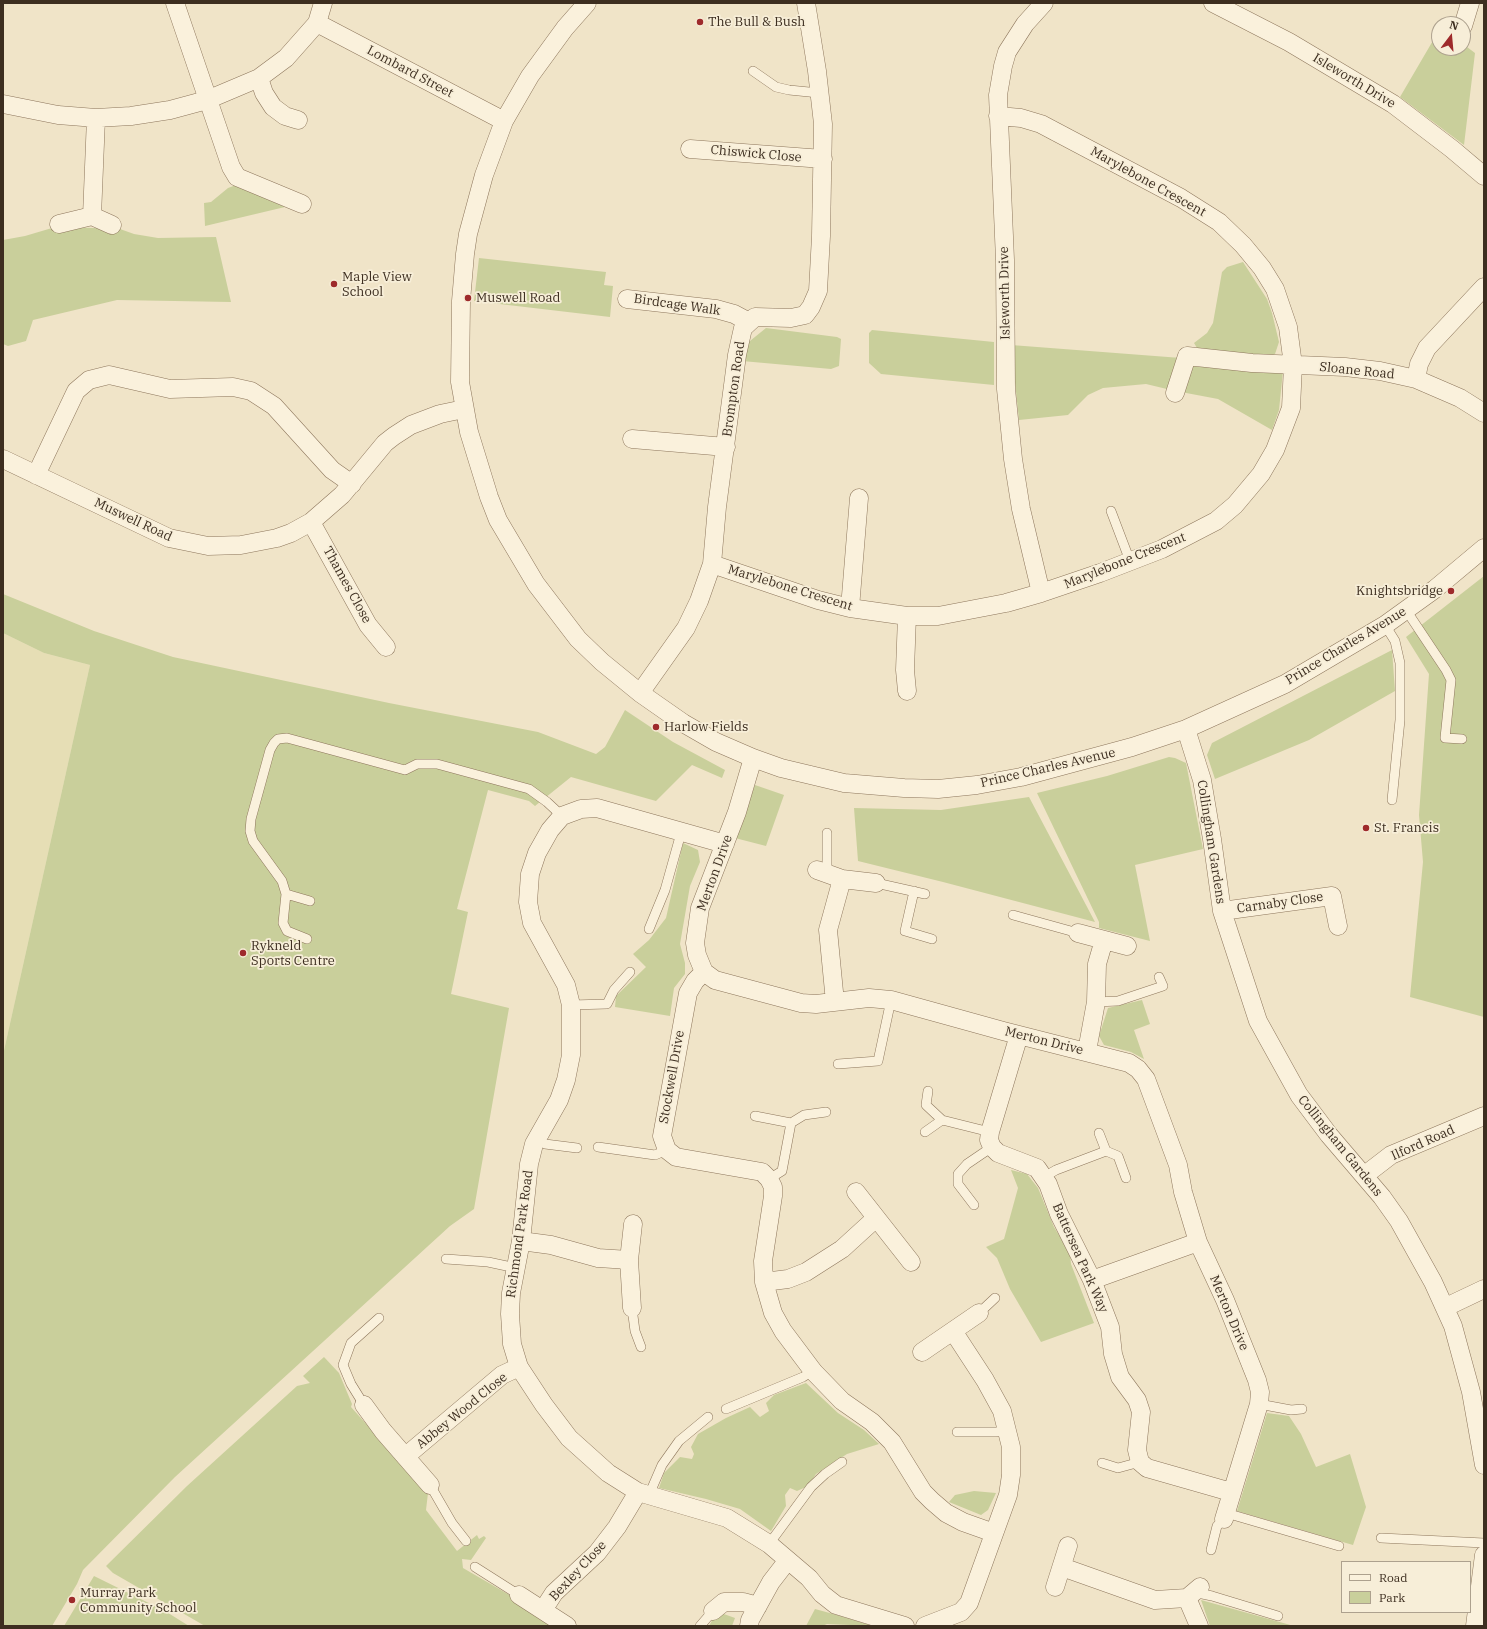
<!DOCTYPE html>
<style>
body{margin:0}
#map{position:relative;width:1487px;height:1629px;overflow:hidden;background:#f0e4c8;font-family:"IBM Plex Serif",serif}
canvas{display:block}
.frame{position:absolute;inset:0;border:4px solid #3d2e20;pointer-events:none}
.legend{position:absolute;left:1341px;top:1561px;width:130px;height:52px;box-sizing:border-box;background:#f7eed8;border:1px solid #ada18e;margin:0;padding:5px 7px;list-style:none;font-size:12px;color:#3d2e20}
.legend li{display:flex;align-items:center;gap:8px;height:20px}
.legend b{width:20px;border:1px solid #ada18e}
.north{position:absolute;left:1431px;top:16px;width:40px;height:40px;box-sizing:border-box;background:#f7eed8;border:1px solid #ada18e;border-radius:50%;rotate:16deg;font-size:11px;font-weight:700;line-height:16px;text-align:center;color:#3d2e20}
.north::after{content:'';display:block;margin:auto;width:14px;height:18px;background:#9e2a2b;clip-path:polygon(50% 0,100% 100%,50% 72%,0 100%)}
</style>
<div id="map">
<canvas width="1487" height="1629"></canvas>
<div class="frame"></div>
<ul class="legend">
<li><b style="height:5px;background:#faf1dc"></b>Road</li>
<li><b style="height:11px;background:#c9cf9b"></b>Park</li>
</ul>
<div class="north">N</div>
</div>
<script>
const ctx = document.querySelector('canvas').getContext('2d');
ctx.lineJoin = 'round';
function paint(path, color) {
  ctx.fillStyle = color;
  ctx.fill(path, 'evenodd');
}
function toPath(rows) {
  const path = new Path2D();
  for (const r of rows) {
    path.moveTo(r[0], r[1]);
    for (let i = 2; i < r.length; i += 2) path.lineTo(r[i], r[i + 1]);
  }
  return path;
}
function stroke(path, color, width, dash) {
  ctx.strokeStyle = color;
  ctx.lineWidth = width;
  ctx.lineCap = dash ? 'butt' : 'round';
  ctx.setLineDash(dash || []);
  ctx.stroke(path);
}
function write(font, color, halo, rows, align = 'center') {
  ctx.font = font + ' "IBM Plex Serif",serif';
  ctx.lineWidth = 3.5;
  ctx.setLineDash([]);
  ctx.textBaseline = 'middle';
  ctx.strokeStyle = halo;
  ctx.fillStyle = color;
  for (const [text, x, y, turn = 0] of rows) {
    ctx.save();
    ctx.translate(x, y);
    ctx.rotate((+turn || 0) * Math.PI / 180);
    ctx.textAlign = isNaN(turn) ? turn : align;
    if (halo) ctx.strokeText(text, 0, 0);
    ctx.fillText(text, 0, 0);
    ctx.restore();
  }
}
paint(toPath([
 [3,633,44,653,90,665,3,1055]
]), '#e6deb5');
paint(toPath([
 [1438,32,1439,48,1463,48,1463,44,1475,53,1464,145,1400,97],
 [236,185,241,187,285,207,205,226,204,203,211,202,228,188],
 [65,227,120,229,134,234,158,238,216,237,231,302,117,300,33,320,26,341,8,346,3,344,3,240,25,236,52,228],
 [479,258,606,272,604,285,613,286,610,317,474,301],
 [1243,262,1267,299,1272,313,1279,342,1275,354,1269,357,1197,348,1194,343,1207,333,1213,323,1222,272,1227,267],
 [766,328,837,337,841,339,839,366,831,369,742,361,745,345],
 [872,330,994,342,994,385,881,374,869,363,869,333],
 [1011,345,1181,358,1171,390,1146,384,1103,388,1088,395,1068,415,1019,420],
 [1190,366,1283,371,1279,410,1272,430,1218,399,1181,392],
 [1484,576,1484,1017,1410,997,1423,862,1419,815,1429,674,1406,637],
 [3,594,94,631,173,657,389,703,538,732,596,754,605,747,625,710,673,742,725,770,722,778,692,765,656,801,571,777,535,806,529,801,488,790,457,909,468,912,451,994,509,1008,474,1209,450,1226,175,1477,83,1570,77,1584,52,1626,3,1626,3,1055,90,665,44,653,3,633],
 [1392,650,1395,691,1309,740,1215,779,1207,755,1212,743],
 [1169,757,1175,758,1186,763,1203,849,1135,865,1150,941,1099,928,1099,922,1037,793,1107,776],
 [755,785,784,795,766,846,735,838],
 [1029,797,1095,922,943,882,858,861,854,808,941,810],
 [683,843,698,850,700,862,690,886,680,944,685,963,685,974,674,988,670,1016,615,1007,616,996,646,967,633,954,649,940,666,918],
 [1142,1000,1150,1024,1134,1030,1144,1059,1131,1052,1104,1045,1099,1036,1108,1008],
 [1011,1170,1027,1174,1038,1188,1054,1227,1070,1253,1071,1264,1094,1323,1041,1342,1010,1289,997,1258,986,1247,1004,1239,1018,1188],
 [324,1357,339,1373,352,1404,351,1407,428,1493,426,1510,457,1551,477,1535,479,1539,484,1536,486,1538,471,1560,462,1559,463,1568,513,1597,554,1626,205,1626,113,1573,106,1566,187,1486,297,1386,310,1383,303,1376],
 [806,1383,838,1413,864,1430,879,1444,847,1454,816,1474,808,1486,797,1491,790,1488,785,1495,786,1506,771,1531,740,1509,706,1499,659,1488,664,1473,680,1457,692,1459,694,1454,691,1447,698,1434,726,1418,750,1407,760,1417,769,1411,766,1403,774,1395],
 [1267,1413,1289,1416,1301,1434,1316,1467,1350,1454,1366,1507,1353,1545,1237,1511],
 [974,1491,996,1493,988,1510,981,1515,949,1502,955,1495],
 [94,1576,165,1611,189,1626,64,1626],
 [1201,1600,1294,1626,1210,1626],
 [815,1609,837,1615,873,1626,827,1624,822,1626,806,1626],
 [721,1613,735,1618,732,1626,709,1626,715,1615]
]), '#c9cf9b');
const service = toPath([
 [753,71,776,87,789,90,819,93],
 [1111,511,1130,561],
 [1406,610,1446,670,1451,680,1445,738,1462,739],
 [1385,625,1395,641,1400,663,1400,720,1392,800],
 [827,874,827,833],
 [876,883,925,894],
 [914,891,905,931,932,939],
 [286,894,310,901],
 [1013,915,1078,933],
 [649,929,665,890,681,833],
 [307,939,287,931,283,923,286,894,282,881,253,841,250,831,251,819,270,750,274,743,278,739,287,738,405,770,417,764,437,764,529,789,547,802,562,816],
 [1096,1002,1118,1001,1163,986,1159,977],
 [571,1005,607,1004,614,990,630,972],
 [838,1064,878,1061,891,1000],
 [928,1091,926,1105,942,1120,990,1132],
 [755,1116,791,1123,804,1115,826,1112],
 [925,1132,942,1120],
 [1099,1133,1106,1151],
 [537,1139,545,1144,577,1148],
 [598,1147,655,1155,667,1150],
 [1044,1177,1056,1170,1106,1151,1118,1156,1126,1178],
 [769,1179,782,1171,791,1123],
 [974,1205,958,1184,958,1174,967,1164,992,1147],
 [446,1259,488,1262,516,1268],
 [632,1308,635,1331,641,1347],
 [979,1313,995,1298],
 [1259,1404,1291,1410,1302,1409],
 [364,1405,351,1384,343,1365,351,1343,379,1318],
 [726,1409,803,1377,813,1371],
 [957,1432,996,1432,1007,1431],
 [1102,1463,1118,1468,1140,1462],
 [430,1485,452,1523,466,1541],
 [649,1495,662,1465,679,1441,708,1417],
 [1226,1513,1339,1546],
 [1381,1538,1484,1543],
 [769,1544,811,1487,825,1474,842,1462],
 [1211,1550,1217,1526,1224,1519],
 [475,1567,519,1595],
 [1193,1592,1212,1596,1278,1616],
 [700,1626,713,1611]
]);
const minor = toPath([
 [175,3,231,167,237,177,302,204],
 [587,3,565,28,530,76,504,121,484,175,468,234,465,254,461,301,460,382,469,432,489,497,498,520,536,584,578,639,602,662,640,693,683,723,716,742,753,758,781,768,844,783,904,788,938,789,977,785,1021,777,1132,747,1186,729,1285,684,1385,625,1435,589,1484,548],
 [1213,3,1289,42,1393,104,1452,149,1484,176],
 [317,23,504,121],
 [1463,26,1470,3],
 [259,78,264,93,273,107,285,116,298,120],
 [3,104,58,115,96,118,131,116,170,110,207,100,259,78,286,58,317,23,323,3],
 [690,149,823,159],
 [92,216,96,118],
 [59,224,92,216,112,225],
 [627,299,716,309,734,314,749,322],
 [1416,379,1419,364,1427,348,1484,287],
 [1175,393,1187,356,1252,363,1345,367,1380,371,1416,379,1460,398,1484,413],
 [632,439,726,447],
 [3,459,169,538,208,546,241,545,277,538,291,533,311,522,342,495,385,443,394,436,411,425,440,414,464,409],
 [36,475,76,391,89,380,109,375,170,389,233,387,251,391,274,406,332,470,352,484],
 [311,522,368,625,386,647],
 [712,564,818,600,850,608,907,616,938,616,1006,603,1041,593,1100,573,1162,549,1216,521,1235,505,1261,474,1275,450,1291,408,1293,365,1288,327,1275,289,1262,268,1243,245,1219,222,1181,198,1041,124,1021,118,998,116],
 [1041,593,1021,509,1013,459,1006,389,1005,260,998,95,1003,66,1007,52,1025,24,1044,3],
 [850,608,859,498],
 [907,691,905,670,907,616],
 [640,693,686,628,699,601,712,564,717,507,737,355,743,328,755,317,791,318,805,315,811,307,818,291,821,236,823,124,817,71,806,3],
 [1186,729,1202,780,1212,839,1222,911,1258,1021,1299,1095,1329,1135,1382,1197,1399,1221,1433,1282,1453,1326,1471,1392,1484,1465],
 [753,758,737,812,700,908,695,943,697,955,704,972,715,980,801,1003,816,1004,869,998,891,1000,1003,1031,1129,1063,1138,1069,1146,1079,1178,1165,1183,1192,1198,1242,1225,1300,1257,1380,1260,1392,1259,1404,1224,1519],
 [725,844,597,808,581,809,562,816,550,830,537,853,530,874,528,902,532,923,566,985,571,1005,571,1055,566,1080,559,1100,534,1144,529,1164,521,1241,511,1293,510,1314,512,1344,519,1367,544,1405,569,1438,608,1473,638,1492,727,1518,769,1544,809,1578,822,1594,836,1605,905,1626],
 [817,870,842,879,876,883],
 [1222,911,1332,896,1338,926],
 [1078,933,1127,946],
 [704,972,695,981,688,993,662,1136,667,1150,676,1157,762,1172,769,1179,773,1187,773,1196,763,1261,764,1282,773,1313,783,1331,813,1371,842,1401,872,1422,892,1442,923,1492,932,1501,946,1513,963,1522,994,1533],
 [835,1002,828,930,842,879],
 [1019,1035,990,1132,989,1140,992,1147,998,1153,1037,1168,1048,1184,1059,1214,1092,1280,1110,1327,1113,1354,1120,1377,1137,1400,1141,1412,1137,1450,1140,1462,1147,1468,1231,1492],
 [1087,1051,1096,1002,1097,964,1104,940],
 [1365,1175,1391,1155,1484,1116],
 [856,1192,911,1262],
 [521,1241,551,1245,598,1258,629,1260],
 [1092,1280,1198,1242],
 [764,1282,788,1279,806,1272,842,1249,876,1218],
 [1446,1307,1484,1289],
 [632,1308,629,1260,633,1224],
 [922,1352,979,1313],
 [364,1405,383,1431,430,1485],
 [406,1456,502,1375,519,1367],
 [1062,1567,1155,1600,1187,1598,1200,1587],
 [1055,1587,1068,1546],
 [519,1595,567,1626],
 [1187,1598,1199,1626],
 [543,1610,554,1593,597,1553,617,1527,638,1492],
 [713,1611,724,1602,743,1602,758,1606],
 [749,1626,750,1620,771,1582,788,1560],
 [925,1626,961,1612,969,1603,1008,1495,1011,1475,1011,1447,1002,1411,985,1380,953,1331],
 [1475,1626,1484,1555]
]);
stroke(service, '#8d765c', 10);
stroke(minor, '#8d765c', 19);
stroke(service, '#faf1dc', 9);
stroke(minor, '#faf1dc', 18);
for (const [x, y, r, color] of [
 [700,22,4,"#9e2a2b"],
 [334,284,4,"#9e2a2b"],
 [468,298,4,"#9e2a2b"],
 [1451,591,4,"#9e2a2b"],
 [656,727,4,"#9e2a2b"],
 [1366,828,4,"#9e2a2b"],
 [243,953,4,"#9e2a2b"],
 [72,1600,4,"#9e2a2b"]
]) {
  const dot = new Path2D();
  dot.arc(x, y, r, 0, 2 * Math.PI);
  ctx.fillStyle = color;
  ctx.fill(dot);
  stroke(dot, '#f7eed8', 1.5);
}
write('13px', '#3d2e20', '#f7eed8', [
 ["The Bull & Bush",708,22],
 ["Maple View",342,277],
 ["School",342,292],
 ["Muswell Road",476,298],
 ["Knightsbridge",1443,591,"right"],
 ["Harlow Fields",664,727],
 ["St. Francis",1374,828],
 ["Rykneld",251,946],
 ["Sports Centre",251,961],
 ["Murray Park",80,1593],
 ["Community School",80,1608]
], 'left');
write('13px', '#3d2e20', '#f7eed8', [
 ["Lombard Street",410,72,28],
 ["Isleworth Drive",1354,81,31],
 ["Chiswick Close",756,154,5],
 ["Marylebone Crescent",1148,182,29],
 ["Isleworth Drive",1005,293,-91],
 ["Birdcage Walk",677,305,8],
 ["Sloane Road",1357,371,6],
 ["Brompton Road",734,389,-82],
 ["Muswell Road",133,520,25],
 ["Marylebone Crescent",1125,561,-22],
 ["Thames Close",347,585,61],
 ["Marylebone Crescent",790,588,17],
 ["Prince Charles Avenue",1346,646,-31],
 ["Prince Charles Avenue",1048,768,-13],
 ["Collingham Gardens",1211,842,81],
 ["Merton Drive",715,873,-70],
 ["Carnaby Close",1280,903,-8],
 ["Merton Drive",1044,1041,14],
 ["Stockwell Drive",672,1077,-80],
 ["Ilford Road",1423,1143,-24],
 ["Collingham Gardens",1340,1146,51],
 ["Richmond Park Road",520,1234,-82],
 ["Battersea Park Way",1080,1258,66],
 ["Merton Drive",1229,1313,67],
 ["Abbey Wood Close",462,1411,-39],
 ["Bexley Close",578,1571,-47]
]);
</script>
